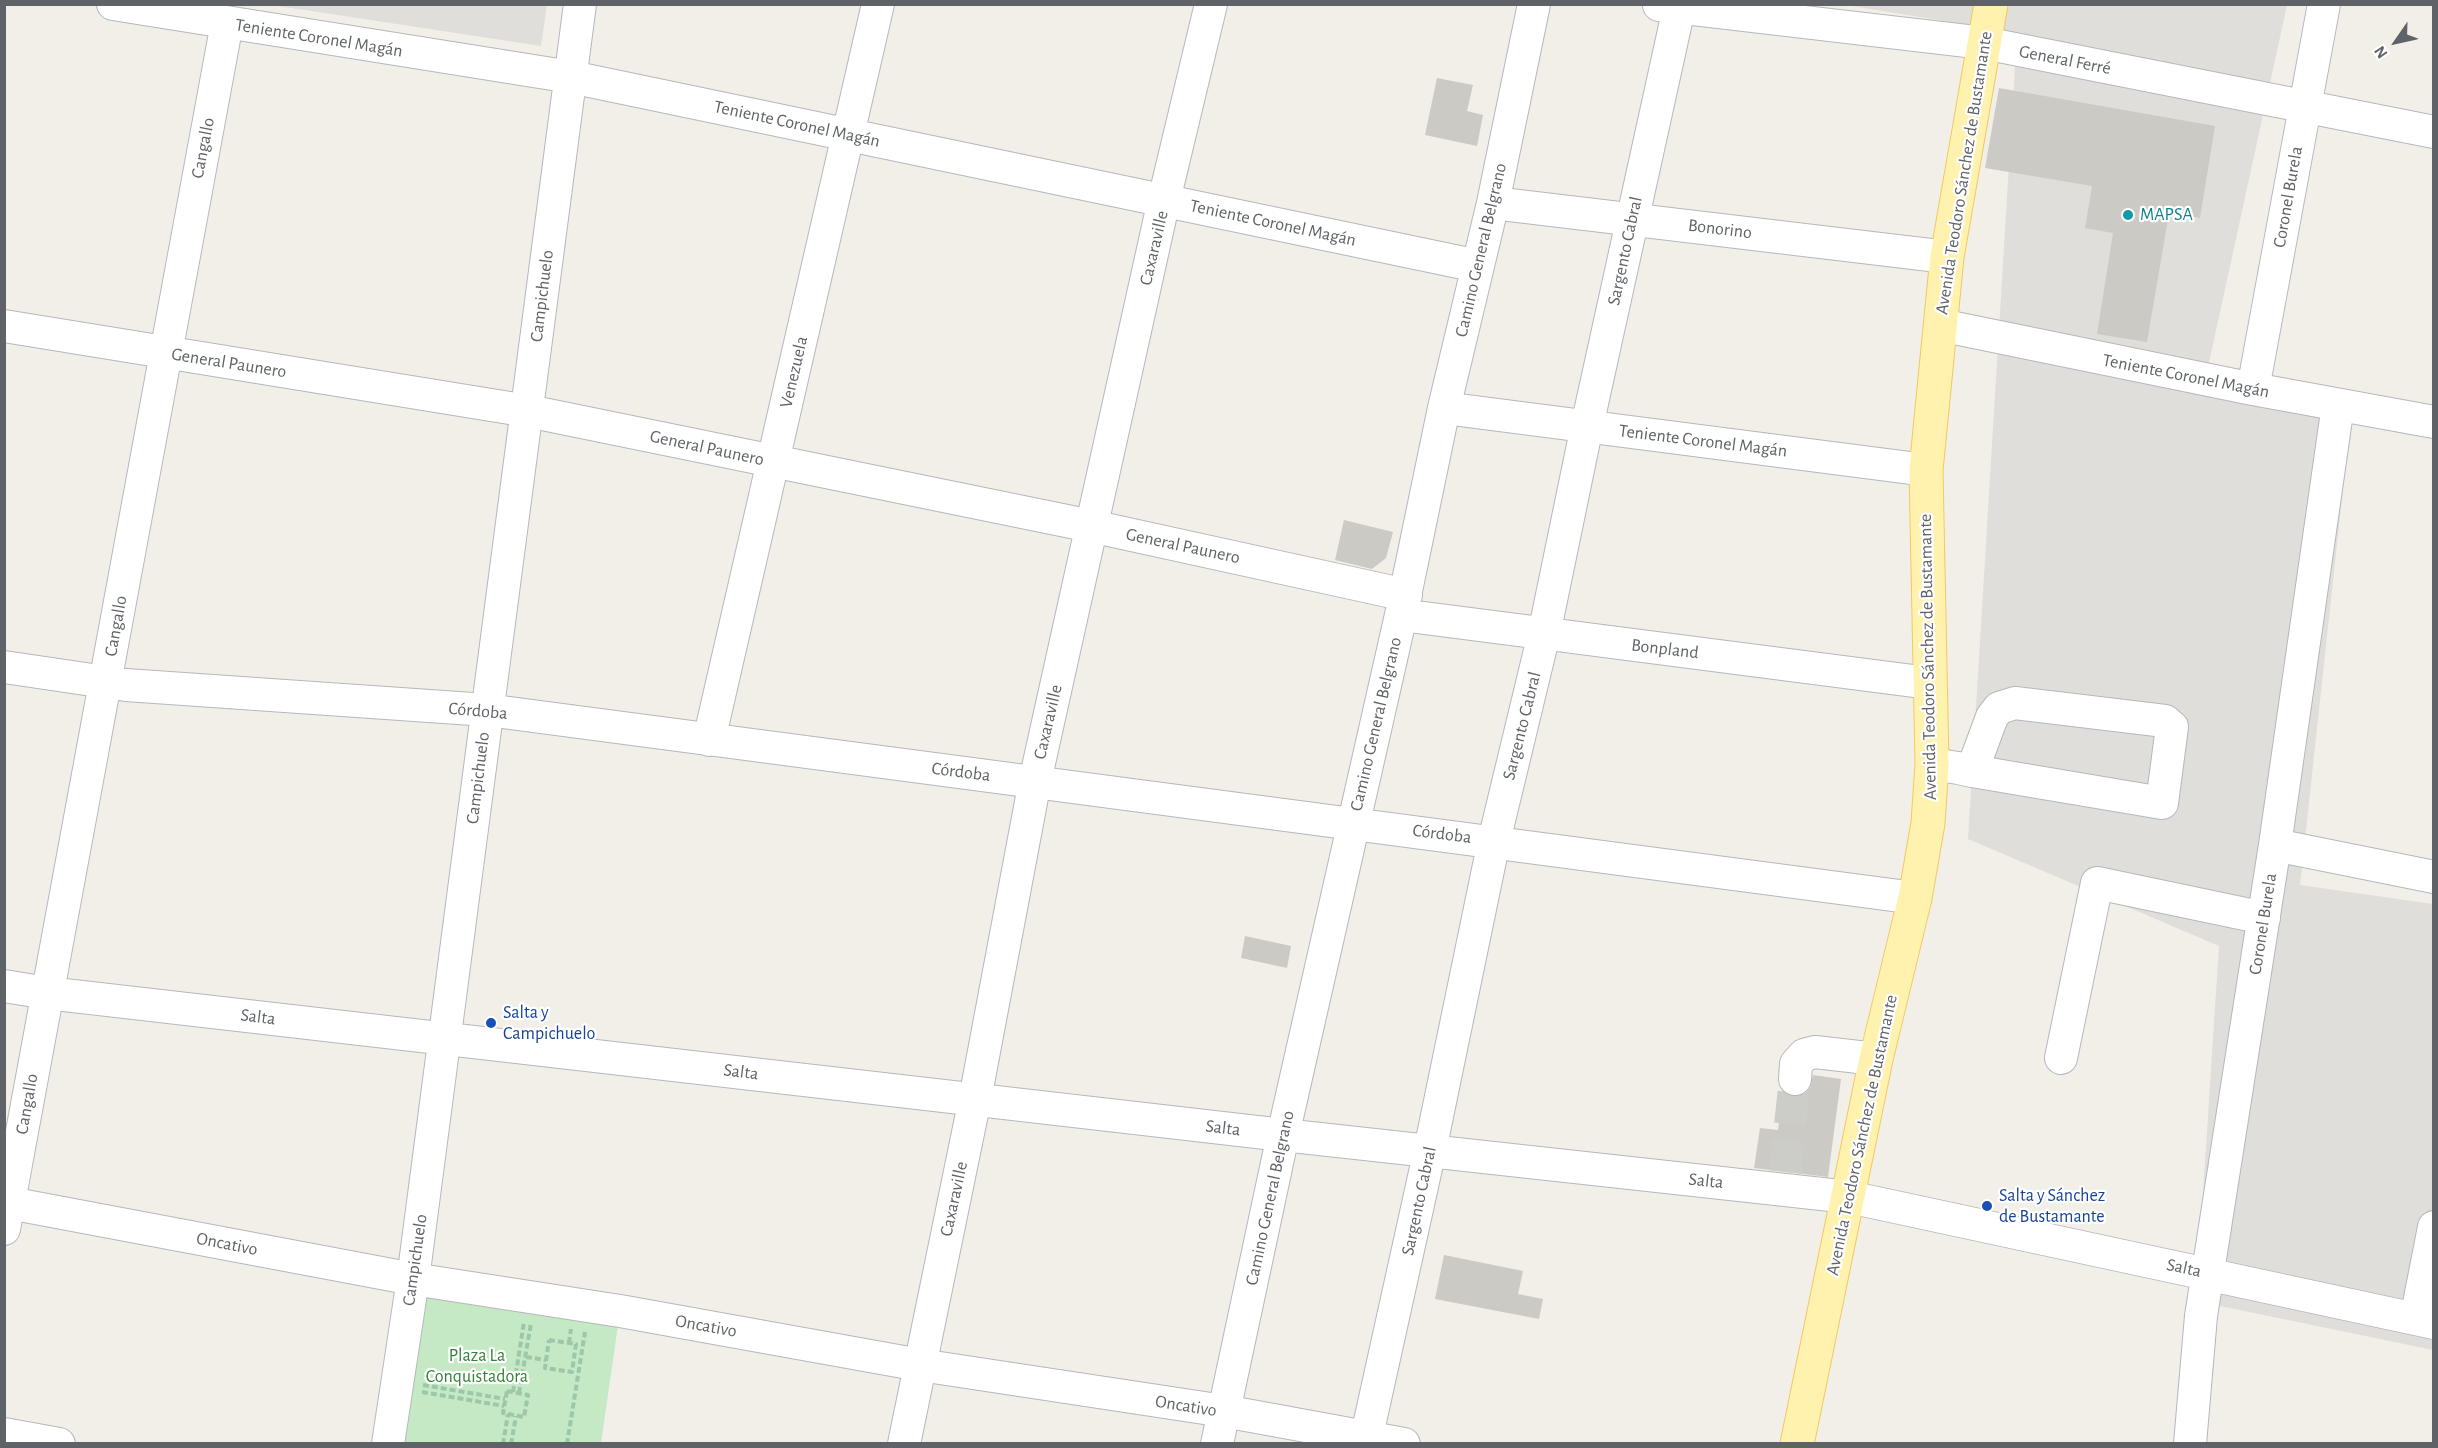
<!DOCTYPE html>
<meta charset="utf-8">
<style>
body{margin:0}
#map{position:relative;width:2438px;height:1448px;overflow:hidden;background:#f1efe8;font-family:"Alegreya Sans",sans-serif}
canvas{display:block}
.frame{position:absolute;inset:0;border:6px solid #5f6368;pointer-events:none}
.north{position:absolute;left:2366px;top:12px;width:60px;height:60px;-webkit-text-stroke:4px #fff;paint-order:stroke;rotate:236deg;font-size:16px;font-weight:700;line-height:24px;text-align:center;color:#5f6368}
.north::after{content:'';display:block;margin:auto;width:21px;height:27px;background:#5f6368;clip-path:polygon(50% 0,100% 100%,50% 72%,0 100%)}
</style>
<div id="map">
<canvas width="2438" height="1448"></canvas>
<div class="frame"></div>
<div class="north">N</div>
</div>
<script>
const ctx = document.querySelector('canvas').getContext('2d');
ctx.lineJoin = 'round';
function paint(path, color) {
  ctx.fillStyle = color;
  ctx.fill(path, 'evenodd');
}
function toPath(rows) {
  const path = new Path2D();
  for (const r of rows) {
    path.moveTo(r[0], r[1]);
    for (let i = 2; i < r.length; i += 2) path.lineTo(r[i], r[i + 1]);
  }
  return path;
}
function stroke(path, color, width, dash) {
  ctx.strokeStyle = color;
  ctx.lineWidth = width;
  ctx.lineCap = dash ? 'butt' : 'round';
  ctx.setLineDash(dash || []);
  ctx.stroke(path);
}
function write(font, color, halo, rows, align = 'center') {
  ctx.font = font + ' "Alegreya Sans",sans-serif';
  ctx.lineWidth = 4.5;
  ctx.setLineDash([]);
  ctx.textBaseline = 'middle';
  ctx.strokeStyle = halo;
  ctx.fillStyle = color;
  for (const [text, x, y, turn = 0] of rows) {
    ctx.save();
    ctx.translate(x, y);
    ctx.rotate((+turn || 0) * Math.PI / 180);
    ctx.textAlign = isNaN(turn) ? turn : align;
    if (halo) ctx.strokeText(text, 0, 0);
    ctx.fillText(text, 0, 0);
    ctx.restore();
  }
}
paint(toPath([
 [272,5,547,4,547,5,541,46],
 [1846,5,2287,5,2203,390,2353,397,2300,885,2433,904,2433,1350,2196,1301,2219,946,1968,839,2017,33]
]), '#e0deda');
paint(toPath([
 [413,1279,620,1311,601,1443,388,1444]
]), '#c5e8c5');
paint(toPath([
 [1437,78,1473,85,1467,111,1483,115,1477,146,1425,135],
 [1999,88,2215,126,2200,218,2169,213,2147,342,2097,334,2113,233,2085,228,2092,186,1985,168],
 [1344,520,1393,532,1386,558,1372,569,1335,560],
 [1245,936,1291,946,1287,968,1241,958],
 [1813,1075,1841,1079,1828,1177,1754,1168,1760,1128,1778,1130,1783,1092,1793,1097,1803,1095,1810,1088],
 [1444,1255,1523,1271,1518,1294,1543,1299,1539,1319,1435,1299]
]), '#cccac5');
stroke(toPath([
 [1785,1172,1795,1079]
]), '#ccccc8', 32, [32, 16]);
const minor = toPath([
 [113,4,571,77,1478,266],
 [1659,5,1984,43,2434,132],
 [1493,203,1947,257],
 [1940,325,2253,389,2434,422],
 [4,326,528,411,1091,526,1406,595],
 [2253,389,2324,4],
 [1444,408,1926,470],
 [1401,615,1929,683],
 [4,667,126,685,487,710,1915,898],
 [709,740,878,4],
 [1932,764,1958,768,1972,771,2162,803,2172,727,2165,721,2015,703,1999,708,1992,717,1972,771],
 [2275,845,2434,877],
 [4,986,47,993,1283,1135,1849,1197,2434,1323],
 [2061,1058,2097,883,2264,918],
 [1795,1079,1796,1064,1804,1055,1815,1052,1876,1059],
 [4,1202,413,1279,620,1311,920,1365,1224,1411,1404,1444],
 [4,1229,227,23],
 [2416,1319,2434,1227],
 [4,1434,59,1444],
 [388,1444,413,1279,580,4],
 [904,1444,975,1099,1035,781,1164,200,1211,4],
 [1217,1444,1283,1135,1401,615,1444,408,1493,203,1534,4],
 [1365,1444,1430,1150,1494,841,1544,634,1587,426,1679,8],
 [2190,1444,2201,1316,2275,845,2338,405]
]);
const major = toPath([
 [1797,1444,1876,1059,1915,898,1928,823,1932,764,1926,470,1947,257,1991,4]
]);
stroke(minor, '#b5b8bc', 34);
stroke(major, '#f2c960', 35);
stroke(toPath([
 [549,1340,576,1344,572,1372,545,1368,549,1340],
 [569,1343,571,1329],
 [526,1357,546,1360],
 [423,1385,505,1399],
 [507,1391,528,1395,524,1417,503,1413,507,1391],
 [422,1392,504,1406],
 [513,1392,524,1322],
 [519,1393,531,1323],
 [503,1444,508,1414],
 [511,1444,516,1416],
 [567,1444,585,1332]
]), '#9cc7a9', 4, [6, 3]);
stroke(minor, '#fff', 32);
stroke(major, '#fff2af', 33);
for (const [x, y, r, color] of [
 [2128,215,6,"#0f9aa8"],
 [491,1023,6,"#1a4fb4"],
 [1987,1206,6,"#1a4fb4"]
]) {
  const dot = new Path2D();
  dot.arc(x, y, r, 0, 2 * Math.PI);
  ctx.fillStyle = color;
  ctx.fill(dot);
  stroke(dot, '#fff', 2);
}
write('18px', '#5f6368', '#fff', [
 ["Teniente Coronel Magán",319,38,9],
 ["General Ferré",2065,60,11],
 ["Teniente Coronel Magán",797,124,12],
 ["Cangallo",203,148,-79],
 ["Avenida Teodoro Sánchez de Bustamante",1964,173,-81],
 ["Coronel Burela",2288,197,-80],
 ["Teniente Coronel Magán",1273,223,12],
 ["Bonorino",1720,229,7],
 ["Caxaraville",1154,248,-77],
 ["Camino General Belgrano",1481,250,-77],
 ["Sargento Cabral",1625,251,-78],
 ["Campichuelo",542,296,-83],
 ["General Paunero",229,363,9],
 ["Venezuela",794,372,-77],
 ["Teniente Coronel Magán",2186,376,11],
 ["Teniente Coronel Magán",1703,441,7],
 ["General Paunero",707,448,12],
 ["General Paunero",1183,546,12],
 ["Cangallo",116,626,-80],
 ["Bonpland",1665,649,7],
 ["Avenida Teodoro Sánchez de Bustamante",1928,657,-91],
 ["Córdoba",478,711,5],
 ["Caxaraville",1048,722,-77],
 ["Camino General Belgrano",1376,724,-77],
 ["Sargento Cabral",1522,726,-76],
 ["Córdoba",961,772,7],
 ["Campichuelo",478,778,-83],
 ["Córdoba",1442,834,7],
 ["Coronel Burela",2263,924,-81],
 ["Salta",258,1017,7],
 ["Salta",741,1072,7],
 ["Cangallo",27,1104,-80],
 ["Salta",1223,1128,7],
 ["Avenida Teodoro Sánchez de Bustamante",1862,1135,-78],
 ["Salta",1706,1181,6],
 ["Camino General Belgrano",1270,1198,-78],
 ["Caxaraville",954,1199,-78],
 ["Sargento Cabral",1419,1201,-78],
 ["Oncativo",227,1244,11],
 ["Campichuelo",415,1260,-82],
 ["Salta",2184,1268,12],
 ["Oncativo",706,1326,10],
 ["Oncativo",1186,1406,9]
]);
write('18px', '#0d838f', '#fff', [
 ["MAPSA",2140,215]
], 'left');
write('18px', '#164399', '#fff', [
 ["Salta y",503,1013],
 ["Campichuelo",503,1034],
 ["Salta y Sánchez",1999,1196],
 ["de Bustamante",1999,1217]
], 'left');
write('18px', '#348238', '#fff', [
 ["Plaza La",477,1356],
 ["Conquistadora",477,1377]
]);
</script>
